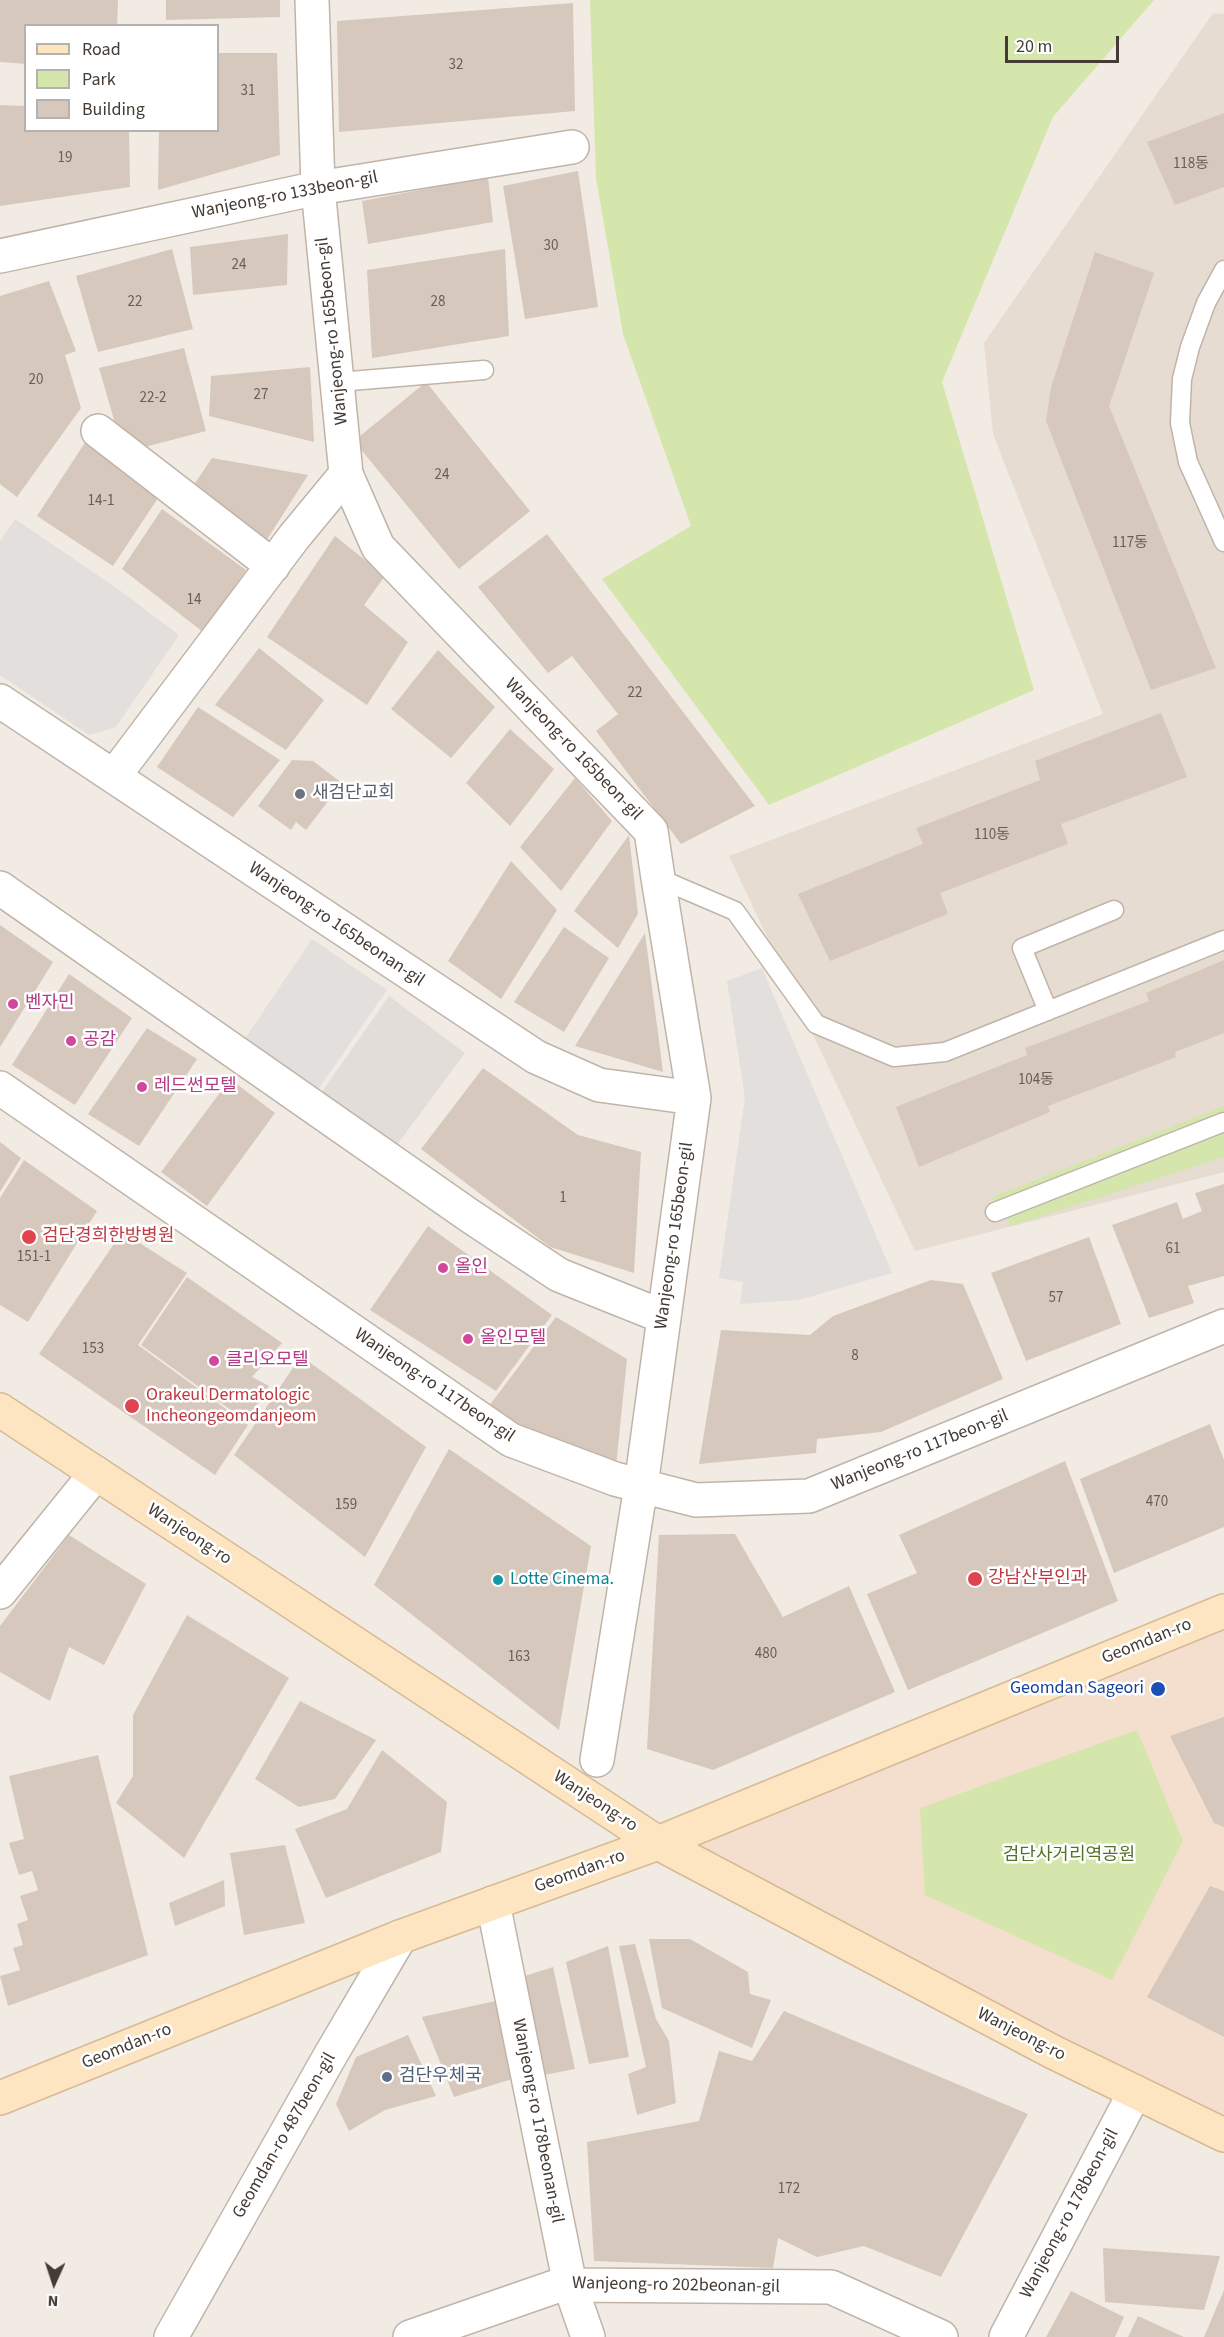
<!DOCTYPE html>
<meta charset="utf-8">
<style>
body{margin:0}
#map{position:relative;width:1224px;height:2337px;overflow:hidden;background:#f2ebe3;font-family:"Source Sans 3",sans-serif}
canvas{display:block}
.legend{position:absolute;left:24px;top:24px;width:195px;height:108px;box-sizing:border-box;background:#fff;border:2px solid #b4b1ae;margin:0;padding:8px 10px;list-style:none;font-size:18px;color:#433b34}
.legend li{display:flex;align-items:center;gap:12px;height:30px}
.legend b{width:30px;border:2px solid #b4b1ae}
.north{position:absolute;left:24px;top:2253px;width:60px;height:60px;-webkit-text-stroke:4px #fff;paint-order:stroke;rotate:183deg;font-size:16px;font-weight:700;line-height:24px;text-align:center;color:#433b34}
.north::after{content:'';display:block;margin:auto;width:21px;height:27px;background:#433b34;clip-path:polygon(50% 0,100% 100%,50% 72%,0 100%)}
.scale{position:absolute;left:1005px;top:36px;width:114px;height:27px;box-sizing:border-box;border:3px solid #433b34;border-top:0;padding-left:8px;font-size:18px;line-height:21px;white-space:nowrap;color:#433b34;-webkit-text-stroke:4px #fff;paint-order:stroke}
</style>
<div id="map">
<canvas width="1224" height="2337"></canvas>
<ul class="legend">
<li><b style="height:8px;background:#fee5c1"></b>Road</li>
<li><b style="height:16px;background:#d5e6ac"></b>Park</li>
<li><b style="height:16px;background:#d6c8bc"></b>Building</li>
</ul>
<div class="north">N</div>
<div class="scale">20 m</div>
</div>
<script>
const ctx = document.querySelector('canvas').getContext('2d');
ctx.lineJoin = 'round';
function paint(path, color) {
  ctx.fillStyle = color;
  ctx.fill(path, 'evenodd');
}
function toPath(rows) {
  const path = new Path2D();
  for (const r of rows) {
    path.moveTo(r[0], r[1]);
    for (let i = 2; i < r.length; i += 2) path.lineTo(r[i], r[i + 1]);
  }
  return path;
}
function stroke(path, color, width, dash) {
  ctx.strokeStyle = color;
  ctx.lineWidth = width;
  ctx.lineCap = dash ? 'butt' : 'round';
  ctx.setLineDash(dash || []);
  ctx.stroke(path);
}
function write(font, color, halo, rows, align = 'center') {
  ctx.font = font + ' "Source Sans 3","Noto Sans KR",sans-serif';
  ctx.lineWidth = 5;
  ctx.setLineDash([]);
  ctx.textBaseline = 'middle';
  ctx.strokeStyle = halo;
  ctx.fillStyle = color;
  for (const [text, x, y, turn = 0] of rows) {
    ctx.save();
    ctx.translate(x, y);
    ctx.rotate((+turn || 0) * Math.PI / 180);
    ctx.textAlign = isNaN(turn) ? turn : align;
    if (halo) ctx.strokeText(text, 0, 0);
    ctx.fillText(text, 0, 0);
    ctx.restore();
  }
}
paint(toPath([
 [1213,13,1224,14,1224,1172,915,1251,729,856,1103,714,993,434,984,343]
]), '#e6dcd2');
paint(toPath([
 [1224,1613,1224,2122,658,1843]
]), '#f4dece');
paint(toPath([
 [389,996,465,1053,394,1149,319,1096]
]), '#e3ddd9');
paint(toPath([
 [590,0,1154,0,1053,117,942,382,1034,690,769,805,602,579,691,526,623,334,596,178],
 [1224,1106,1224,1157,1012,1226,992,1197],
 [1137,1730,1183,1841,1112,1980,925,1895,920,1808]
]), '#d5e6ac');
paint(toPath([
 [15,519,118,589,179,635,116,727,89,735,0,675,0,541],
 [312,939,387,990,315,1094,242,1043],
 [762,968,892,1273,799,1300,740,1304,743,1282,719,1278,745,1098,727,981]
]), '#e2dfdc');
paint(toPath([
 [0,0,118,0,117,26,26,26,26,64,0,62],
 [166,0,280,0,280,17,166,20],
 [573,3,575,111,339,132,337,21],
 [218,53,277,53,280,155,158,190,159,130,218,130],
 [0,105,26,106,26,130,129,130,130,187,0,206],
 [1224,113,1224,187,1175,205,1147,142],
 [578,171,598,307,525,319,503,186],
 [488,177,493,222,368,244,362,201],
 [288,234,287,285,193,295,190,247],
 [172,249,193,329,98,352,76,276],
 [505,249,509,336,372,358,367,270],
 [1095,252,1154,273,1109,406,1216,668,1151,690,1046,421,1051,387],
 [49,281,76,351,65,355,81,408,17,497,0,484,0,296],
 [184,348,206,431,141,448,117,430,99,368],
 [310,367,314,442,209,416,211,376],
 [426,382,530,511,459,569,354,441],
 [88,438,164,489,113,566,37,516],
 [212,458,308,475,266,541,191,489],
 [162,509,246,570,203,632,122,569],
 [547,534,755,806,681,844,596,731,618,714,572,656,548,673,478,587],
 [335,536,385,576,364,605,408,642,367,705,267,637],
 [259,648,324,700,286,750,215,705],
 [438,650,495,707,451,758,391,709],
 [198,707,280,760,233,817,157,767],
 [1161,713,1187,777,1061,824,1068,844,940,893,948,914,830,961,798,894,923,844,916,828,1040,780,1035,761],
 [510,729,554,769,510,826,466,783],
 [292,760,313,761,342,783,306,830,296,822,291,830,258,806],
 [575,778,612,821,561,891,520,847],
 [629,835,638,914,618,948,574,911],
 [511,861,557,910,501,999,448,961],
 [0,925,53,962,0,1047],
 [564,927,609,958,564,1032,514,1002],
 [645,933,663,1072,575,1046],
 [1224,960,1224,1033,1175,1052,1176,1057,1048,1106,1050,1112,919,1167,896,1107,1027,1055,1025,1048,1149,1001,1146,993],
 [69,974,132,1018,75,1105,12,1065],
 [147,1028,197,1059,139,1146,88,1114],
 [483,1068,578,1135,641,1152,634,1273,550,1247,421,1149],
 [230,1079,275,1113,207,1206,161,1172],
 [0,1142,21,1158,0,1192],
 [24,1160,97,1211,28,1322,0,1305,0,1198],
 [1224,1184,1224,1276,1188,1286,1194,1303,1149,1318,1112,1225,1177,1202,1183,1219,1202,1211,1195,1193],
 [428,1226,552,1315,496,1391,370,1310],
 [122,1232,187,1273,138,1345,248,1425,215,1475,39,1354],
 [1089,1237,1121,1324,1026,1361,991,1273],
 [187,1277,282,1343,252,1377,269,1386,246,1421,141,1345],
 [931,1280,963,1284,1003,1379,881,1432,817,1439,816,1453,699,1464,721,1330,810,1335,833,1316],
 [556,1317,627,1359,616,1466,517,1428,489,1406],
 [301,1356,426,1447,365,1557,234,1455],
 [1210,1424,1224,1460,1224,1527,1114,1573,1080,1479],
 [449,1449,591,1546,559,1730,374,1585],
 [1065,1461,1118,1601,908,1690,867,1594,917,1573,899,1535],
 [735,1534,783,1617,849,1586,895,1692,713,1770,647,1749,659,1535],
 [69,1535,146,1584,104,1665,69,1647,50,1701,0,1672,0,1626],
 [187,1615,289,1678,184,1858,116,1803,133,1776,133,1715],
 [300,1701,376,1740,335,1799,299,1807,255,1779],
 [1224,1717,1224,1827,1214,1823,1170,1736],
 [382,1750,447,1802,441,1852,326,1898,295,1829,347,1809],
 [98,1755,148,1955,8,2006,0,1976,20,1970,13,1948,23,1945,17,1924,28,1920,20,1896,38,1890,32,1871,19,1875,9,1843,24,1839,9,1776],
 [285,1845,305,1923,244,1935,230,1853],
 [224,1880,225,1906,175,1926,169,1903],
 [1210,1886,1224,1891,1224,2037,1147,1997],
 [649,1939,690,1939,748,1972,750,1994,771,2000,752,2048,662,2008],
 [635,1944,656,2019,669,2041,676,2103,637,2115,628,2074,646,2067,619,1946],
 [608,1946,629,2057,589,2064,566,1962],
 [553,1967,575,2069,544,2075,525,1976],
 [500,2000,512,2079,454,2097,422,2017],
 [784,2011,1028,2114,941,2277,864,2246,817,2257,778,2238,773,2268,594,2261,587,2142,699,2121,719,2051,752,2061],
 [408,2035,436,2096,385,2110,349,2131,336,2104,356,2057],
 [1103,2248,1220,2256,1204,2310,1105,2302],
 [1224,2290,1224,2337,1204,2337],
 [1071,2291,1124,2317,1115,2337,1046,2337],
 [1138,2316,1184,2337,1128,2337]
]), '#d6c8bc');
const lane = toPath([
 [1224,270,1206,303,1190,347,1182,379,1180,423,1188,462,1224,542],
 [338,382,484,370],
 [658,878,735,911,816,1024,894,1057,945,1052,1224,940],
 [1048,1011,1022,948,1114,910],
 [995,1212,1224,1122]
]);
const street = toPath([
 [312,0,318,188,346,474,378,547,651,831,658,878,694,1098,641,1486,597,1760],
 [0,256,318,188,572,147],
 [98,431,273,566],
 [0,701,536,1057,599,1085,694,1098],
 [114,776,294,537,346,474],
 [0,888,470,1216,559,1275,664,1317],
 [0,1088,511,1440,615,1479,696,1500,809,1496,1224,1326],
 [0,1592,96,1473],
 [493,1903,570,2285,588,2337],
 [171,2337,330,2056,400,1937],
 [410,2337,560,2285,570,2285,831,2287,941,2337],
 [1006,2337,1135,2092]
]);
const secondary = toPath([
 [0,1410,658,1843,1053,2052,1224,2135],
 [0,2098,400,1937,658,1843,1224,1611]
]);
stroke(lane, '#c0b4a9', 21);
stroke(street, '#c0b4a9', 36);
stroke(secondary, '#d5ba95', 36);
stroke(lane, '#fff', 18);
stroke(street, '#fff', 33);
stroke(secondary, '#fee5c1', 33);
for (const [x, y, r, color] of [
 [300,794,6,"#6b7280"],
 [13,1004,6,"#d1479c"],
 [71,1041,6,"#d1479c"],
 [142,1087,6,"#d1479c"],
 [29,1237,8,"#e0444e"],
 [443,1268,6,"#d1479c"],
 [468,1339,6,"#d1479c"],
 [214,1361,6,"#d1479c"],
 [132,1406,8,"#e0444e"],
 [975,1579,8,"#e0444e"],
 [498,1580,6,"#0f9aa8"],
 [1158,1689,8,"#1a4fb4"],
 [387,2077,6,"#5c6f8a"]
]) {
  const dot = new Path2D();
  dot.arc(x, y, r, 0, 2 * Math.PI);
  ctx.fillStyle = color;
  ctx.fill(dot);
  stroke(dot, '#fff', 2);
}
write('15px', '#685e56', null, [
 ["32",456,66],
 ["31",248,92],
 ["19",65,159],
 ["118동",1191,165],
 ["30",551,247],
 ["24",239,266],
 ["22",135,303],
 ["28",438,303],
 ["20",36,381],
 ["27",261,396],
 ["22-2",153,399],
 ["24",442,476],
 ["14-1",101,502],
 ["117동",1130,544],
 ["14",194,601],
 ["22",635,694],
 ["110동",992,836],
 ["104동",1036,1081],
 ["1",563,1199],
 ["61",1173,1250],
 ["151-1",34,1258],
 ["57",1056,1299],
 ["153",93,1350],
 ["8",855,1357],
 ["470",1157,1503],
 ["159",346,1506],
 ["480",766,1655],
 ["163",519,1658],
 ["172",789,2190]
]);
write('18px', '#433b34', '#fff', [
 ["Wanjeong-ro 133beon-gil",285,196,-11],
 ["Wanjeong-ro 165beon-gil",333,331,-96],
 ["Wanjeong-ro 165beon-gil",573,750,46],
 ["Wanjeong-ro 165beonan-gil",336,925,34],
 ["Wanjeong-ro 165beon-gil",675,1236,-82],
 ["Wanjeong-ro 117beon-gil",434,1386,34],
 ["Wanjeong-ro 117beon-gil",920,1451,-22],
 ["Wanjeong-ro",189,1535,33],
 ["Geomdan-ro",1147,1642,-22],
 ["Wanjeong-ro",595,1802,33],
 ["Geomdan-ro",580,1872,-20],
 ["Wanjeong-ro",1021,2035,27],
 ["Geomdan-ro",127,2047,-22],
 ["Wanjeong-ro 178beonan-gil",537,2121,79],
 ["Geomdan-ro 487beon-gil",285,2136,-60],
 ["Wanjeong-ro 178beon-gil",1070,2214,-62],
 ["Wanjeong-ro 202beonan-gil",676,2286,1]
]);
write('18px', '#5b616d', '#fff', [
 ["새검단교회",312,794]
], 'left');
write('18px', '#b23c85', '#fff', [
 ["벤자민",25,1004],
 ["공감",83,1041],
 ["레드썬모텔",154,1087],
 ["올인",455,1268],
 ["올인모텔",480,1339],
 ["클리오모텔",226,1361]
], 'left');
write('18px', '#be3a42', '#fff', [
 ["검단경희한방병원",42,1237],
 ["Orakeul Dermatologic",146,1396],
 ["Incheongeomdanjeom",146,1417],
 ["강남산부인과",988,1579]
], 'left');
write('18px', '#0d838f', '#fff', [
 ["Lotte Cinema.",510,1580]
], 'left');
write('18px', '#164399', '#fff', [
 ["Geomdan Sageori",1144,1689]
], 'right');
write('18px', '#517428', '#fff', [
 ["검단사거리역공원",1069,1856]
]);
write('18px', '#4e5e75', '#fff', [
 ["검단우체국",399,2077]
], 'left');
</script>
